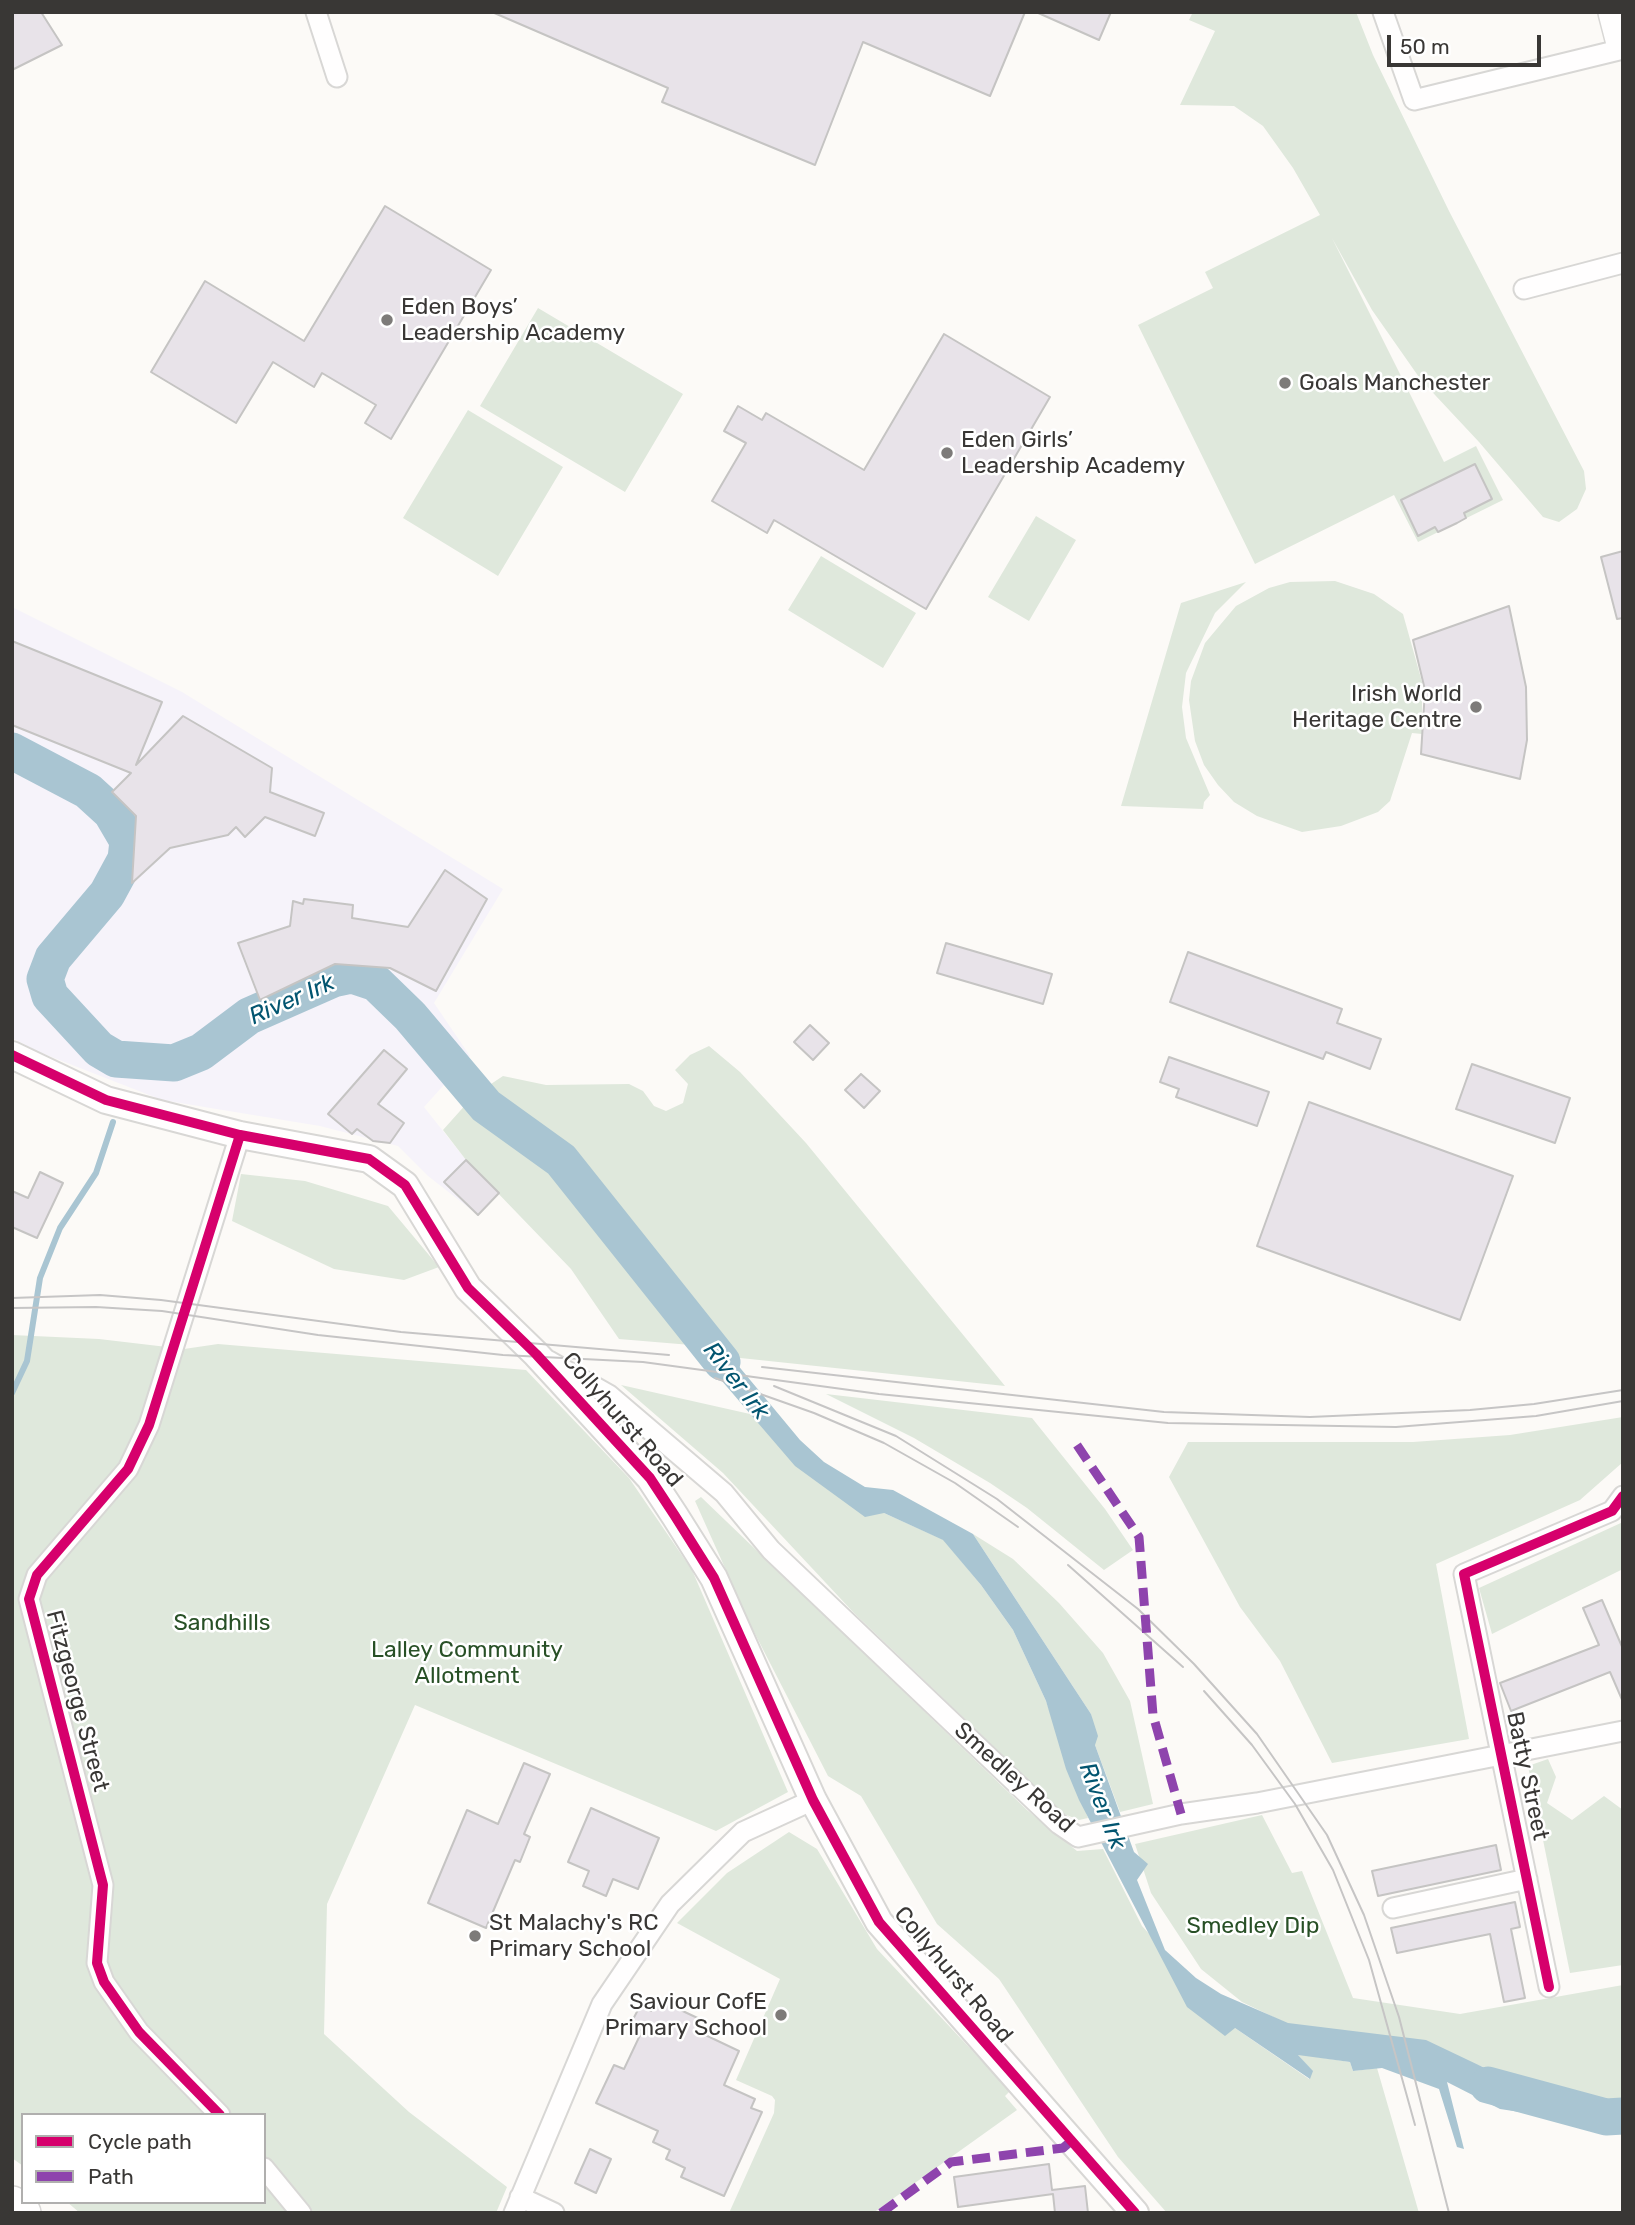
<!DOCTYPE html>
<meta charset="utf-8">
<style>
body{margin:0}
#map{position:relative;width:1635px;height:2225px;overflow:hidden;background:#fcfaf7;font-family:Rubik,sans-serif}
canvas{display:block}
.frame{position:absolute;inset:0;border:14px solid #393735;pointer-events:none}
.legend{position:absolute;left:21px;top:2113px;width:245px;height:91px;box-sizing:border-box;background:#fff;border:2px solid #b0afae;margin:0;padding:9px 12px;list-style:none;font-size:21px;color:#393735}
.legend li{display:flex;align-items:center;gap:14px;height:35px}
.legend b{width:35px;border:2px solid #b0afae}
.scale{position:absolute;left:1387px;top:35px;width:154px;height:32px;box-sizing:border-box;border:4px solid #393735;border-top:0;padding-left:9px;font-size:21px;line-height:24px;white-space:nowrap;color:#393735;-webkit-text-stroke:5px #fff;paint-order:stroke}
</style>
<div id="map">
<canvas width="1635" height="2225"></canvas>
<div class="frame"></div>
<ul class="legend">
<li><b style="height:9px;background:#d6006c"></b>Cycle path</li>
<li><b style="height:9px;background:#8e44ad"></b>Path</li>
</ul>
<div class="scale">50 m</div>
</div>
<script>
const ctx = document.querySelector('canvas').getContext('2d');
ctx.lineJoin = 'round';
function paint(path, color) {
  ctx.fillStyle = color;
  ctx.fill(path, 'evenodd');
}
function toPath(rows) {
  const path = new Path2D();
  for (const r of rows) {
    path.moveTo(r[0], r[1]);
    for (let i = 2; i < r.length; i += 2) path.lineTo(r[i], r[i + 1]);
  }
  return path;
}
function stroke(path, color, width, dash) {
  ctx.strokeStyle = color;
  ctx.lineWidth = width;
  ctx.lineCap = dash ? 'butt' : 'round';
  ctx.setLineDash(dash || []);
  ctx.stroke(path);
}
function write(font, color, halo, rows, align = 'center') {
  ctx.font = font + ' Rubik,sans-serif';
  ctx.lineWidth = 5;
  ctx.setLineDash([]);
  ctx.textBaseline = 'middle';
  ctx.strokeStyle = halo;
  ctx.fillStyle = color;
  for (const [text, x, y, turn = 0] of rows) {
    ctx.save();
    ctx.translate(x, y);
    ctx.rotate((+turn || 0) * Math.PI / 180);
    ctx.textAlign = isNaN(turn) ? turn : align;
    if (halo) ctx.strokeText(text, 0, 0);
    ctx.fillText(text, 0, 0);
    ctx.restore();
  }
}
paint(toPath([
 [12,607,182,692,503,889,434,1003,470,1056,424,1107,466,1160,499,1193,478,1215,428,1176,398,1146,320,1126,162,1100,39,1052,12,1038]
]), '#f6f3fa');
paint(toPath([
 [1193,12,1356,12,1373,55,1449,211,1584,471,1586,489,1577,509,1559,522,1543,517,1479,442,1421,380,1372,310,1332,238,1444,462,1476,446,1503,500,1418,542,1394,495,1255,564,1138,325,1213,288,1205,272,1320,215,1293,168,1263,126,1234,106,1180,105,1215,31,1189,20],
 [538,308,683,394,625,492,480,406],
 [468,410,563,467,498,576,403,518],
 [1036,516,1076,540,1029,621,988,597],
 [821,556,916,613,883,668,788,610],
 [1335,581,1374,594,1403,614,1422,682,1422,734,1412,733,1390,801,1378,812,1341,826,1302,832,1257,816,1234,802,1218,785,1204,765,1195,741,1189,700,1191,681,1205,643,1236,606,1269,588,1290,582],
 [1246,582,1215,613,1186,673,1182,707,1186,738,1210,795,1204,802,1203,809,1121,806,1181,603],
 [709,1046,740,1072,806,1143,1005,1386,731,1357,614,1209,568,1156,482,1090,503,1076,546,1085,629,1084,643,1091,654,1106,666,1111,683,1103,688,1084,675,1070,690,1055],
 [468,1102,553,1168,648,1281,691,1345,619,1339,571,1269,466,1160,443,1130],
 [241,1174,305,1181,388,1206,439,1267,404,1280,334,1269,232,1221],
 [12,1335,99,1339,184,1349,218,1344,526,1370,629,1478,692,1570,788,1792,716,1831,415,1705,327,1904,324,2034,409,2112,507,2187,496,2213,80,2213,67,2202,264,2202,264,2115,23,2115,23,2166,12,2158],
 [621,1385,750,1414,884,1513,944,1540,981,1585,1013,1630,1046,1701,1088,1818,1079,1820,1064,1814,854,1613,723,1473],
 [826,1394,1032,1418,1105,1509,1133,1550,1104,1570,1027,1508,990,1483,914,1438],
 [1623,1417,1623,1462,1580,1500,1436,1564,1469,1739,1332,1763,1280,1661,1240,1607,1169,1477,1188,1442,1413,1442,1510,1435],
 [701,1497,1027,1810,1077,1851,1103,1849,1142,1926,1235,2028,1309,2079,1312,2071,1297,2054,1350,2062,1353,2071,1377,2068,1419,2213,1167,2213,1118,2157,999,1979,937,1924,861,1796,828,1776,751,1626,695,1501],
 [1623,1522,1623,1569,1492,1634,1479,1588],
 [973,1534,1013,1559,1059,1603,1103,1653,1130,1701,1153,1804,1120,1812,1095,1745,1091,1714],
 [1548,1759,1556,1777,1547,1803,1572,1820,1604,1796,1623,1810,1623,1965,1570,1973,1528,1766],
 [1262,1815,1292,1873,1302,1871,1353,1998,1460,2014,1623,1985,1623,2103,1583,2105,1438,2050,1292,2026,1242,2002,1201,1969,1151,1893,1135,1844],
 [789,1832,817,1849,877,1949,1010,2091,1005,2096,1017,2110,873,2213,729,2213,774,2113,775,2100,772,2096,736,2080,780,1979,677,1923,727,1873]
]), '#dfe8dc');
paint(toPath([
 [678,1321,702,1322,800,1440,824,1462,865,1487,893,1490,973,1534,1091,1714,1098,1736,1095,1745,1134,1852,1148,1864,1137,1880,1165,1950,1196,1978,1221,1994,1288,2023,1426,2040,1489,2070,1536,2086,1533,2114,1500,2109,1447,2082,1464,2149,1457,2147,1439,2089,1382,2068,1353,2071,1350,2062,1298,2055,1313,2071,1310,2079,1235,2028,1225,2036,1187,2007,1079,1800,1066,1769,1046,1701,1013,1630,981,1585,943,1540,884,1513,865,1517,795,1466,691,1345]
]), '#a9c5d2');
stroke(toPath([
 [12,1393,27,1361,40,1278,60,1228,96,1173,113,1122]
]), '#a9c5d2', 6);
stroke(toPath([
 [12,751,88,791,111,812,128,841,126,859,107,894,53,958,45,979,50,996,99,1049,116,1059,174,1063,201,1052,249,1016,333,979,352,975,376,983,410,1016,486,1106,561,1160,722,1362],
 [1488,2085,1606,2117,1623,2116]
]), '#a9c5d2', 37);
const building = toPath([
 [12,12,41,12,62,45,12,70,12,12],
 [492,12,1025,12,990,96,863,42,815,165,662,102,668,88,492,12],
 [1036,12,1111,12,1099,40,1036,12],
 [385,206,491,270,391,439,365,423,376,405,322,373,314,387,273,362,236,423,151,372,205,281,304,341,385,206],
 [944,334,1050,397,926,609,774,520,767,533,712,501,746,443,724,431,738,406,762,420,766,413,864,470,944,334],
 [1475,464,1492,499,1464,513,1466,518,1457,523,1438,532,1435,527,1418,536,1401,500,1475,464],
 [1623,551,1623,618,1617,619,1601,557,1623,551],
 [1509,606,1526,687,1527,740,1520,779,1421,754,1425,690,1413,640,1509,606],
 [12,641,162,702,136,765,183,716,272,768,270,792,324,813,315,836,265,817,245,837,236,827,228,835,170,848,132,883,136,816,112,792,131,773,12,725,12,641],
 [445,870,487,899,436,991,390,968,335,964,260,1000,238,943,290,926,293,901,303,904,304,899,353,905,352,918,408,927,445,870],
 [946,943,1052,974,1043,1004,937,973,946,943],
 [1188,952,1342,1009,1337,1023,1381,1039,1370,1069,1326,1052,1323,1059,1170,1002,1188,952],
 [810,1025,829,1043,813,1060,794,1042,810,1025],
 [384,1050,407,1069,378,1104,404,1123,390,1143,373,1141,357,1129,352,1134,328,1114,384,1050],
 [1169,1057,1269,1092,1257,1126,1176,1097,1179,1089,1160,1082,1169,1057],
 [1472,1064,1570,1098,1555,1143,1456,1109,1472,1064],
 [861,1074,880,1091,864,1108,845,1090,861,1074],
 [1309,1102,1513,1176,1460,1320,1257,1246,1309,1102],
 [466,1160,499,1193,478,1215,444,1182,466,1160],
 [40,1172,63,1183,37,1238,12,1227,12,1191,28,1198,40,1172],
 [1602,1600,1623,1649,1623,1702,1610,1672,1511,1711,1500,1683,1599,1645,1583,1608,1602,1600],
 [524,1763,550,1774,524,1834,530,1837,520,1862,515,1860,486,1928,428,1903,467,1810,498,1824,524,1763],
 [591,1808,659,1838,638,1889,613,1879,606,1896,583,1886,589,1871,568,1862,591,1808],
 [1496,1845,1501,1870,1378,1896,1372,1871,1496,1845],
 [1515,1902,1520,1927,1511,1929,1525,1998,1504,2002,1490,1934,1397,1953,1391,1928,1515,1902],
 [657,1999,704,2021,699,2032,739,2051,724,2085,755,2099,751,2108,762,2112,724,2196,681,2177,685,2168,666,2159,670,2150,653,2142,658,2131,596,2103,614,2065,624,2069,642,2031,630,2025,640,2006,651,2011,657,1999],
 [590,2149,611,2159,596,2193,575,2183,590,2149],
 [1049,2164,1052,2190,1085,2186,1088,2213,1055,2213,1053,2194,958,2207,954,2177,1049,2164]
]);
paint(building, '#e8e3e9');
stroke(building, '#c5c4c3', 2);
const street = toPath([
 [316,12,337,77],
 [1383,12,1414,100,1623,49],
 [1524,289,1623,263],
 [549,1361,609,1395,724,1493,771,1550,1059,1824,1078,1837,1181,1814,1257,1803,1623,1731],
 [1393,1908,1527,1879],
 [1549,1987,1464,1574,1612,1511,1623,1496],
 [220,2115,139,2032,104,1982,97,1963,103,1885,29,1599,37,1575,128,1469,149,1425,240,1135],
 [264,2168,301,2213],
 [520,2197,554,2213],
 [514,2213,602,2004,670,1904,743,1832,813,1800]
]);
const secondary = toPath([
 [12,1055,106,1100,240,1135,369,1159,405,1185,468,1288,536,1354,650,1478,675,1516,714,1578,813,1800,879,1922,1135,2213]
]);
const highway = toPath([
 [1616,12,1623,39],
 [12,2204,23,2213]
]);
stroke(street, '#d8d7d5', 23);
stroke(secondary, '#d8d7d5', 30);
stroke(highway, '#d8d7d5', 38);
stroke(street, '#fffefe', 19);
stroke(secondary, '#fffefe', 26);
stroke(highway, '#fffefe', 35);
stroke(toPath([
 [12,1298,100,1295,161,1300,401,1332,669,1355],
 [12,1308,96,1307,162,1311,318,1335,503,1355,643,1362,879,1394,1168,1423,1396,1427,1536,1416,1623,1401],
 [762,1367,1164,1412,1310,1417,1470,1410,1534,1404,1623,1390],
 [715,1378,814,1413,884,1443,955,1483,1018,1527],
 [774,1386,896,1436,997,1499,1138,1609,1194,1664,1257,1734,1327,1835,1364,1915,1399,2017,1449,2213],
 [1068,1565,1183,1667],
 [1204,1691,1252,1745,1295,1804,1333,1870,1369,1960,1415,2125]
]), '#c6c5c5', 2);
stroke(toPath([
 [1077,1445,1139,1537,1153,1715,1181,1814],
 [881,2213,951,2162,1063,2148,1071,2141]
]), '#8e44ad', 9, [18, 9]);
stroke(toPath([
 [12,1055,106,1100,240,1135,369,1159,405,1185,468,1288,536,1354,650,1478,675,1516,714,1578,813,1800,879,1922,1135,2213],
 [1549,1987,1464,1574,1612,1511,1623,1496],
 [220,2115,139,2032,104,1982,97,1963,103,1885,29,1599,37,1575,128,1469,149,1425,240,1135]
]), '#d6006c', 10);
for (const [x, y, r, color] of [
 [387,320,7,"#7d7b79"],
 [1285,383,7,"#7d7b79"],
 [947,453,7,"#7d7b79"],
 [1476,707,7,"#7d7b79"],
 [475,1936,7,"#7d7b79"],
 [781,2015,7,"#7d7b79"]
]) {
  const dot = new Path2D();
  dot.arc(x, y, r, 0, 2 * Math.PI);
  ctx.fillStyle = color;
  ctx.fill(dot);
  stroke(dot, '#fff', 2.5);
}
write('23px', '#393735', '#fff', [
 ["Eden Boys’",401,307],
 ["Leadership Academy",401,333],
 ["Goals Manchester",1299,383],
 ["Eden Girls’",961,440],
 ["Leadership Academy",961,466],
 ["Irish World",1462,694,"right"],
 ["Heritage Centre",1462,720,"right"],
 ["St Malachy's RC",489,1923],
 ["Primary School",489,1949],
 ["Saviour CofE",767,2002,"right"],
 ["Primary School",767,2028,"right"]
], 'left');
write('23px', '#393735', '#fff', [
 ["Collyhurst Road",622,1420,49],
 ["Fitzgeorge Street",77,1701,75],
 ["Batty Street",1527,1776,78],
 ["Smedley Road",1014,1778,42],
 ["Collyhurst Road",953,1975,50]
]);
write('23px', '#285026', '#fff', [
 ["Sandhills",222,1623],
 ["Lalley Community",467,1650],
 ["Allotment",467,1676],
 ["Smedley Dip",1253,1926]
]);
write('italic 24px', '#025570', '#fff', [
 ["River Irk",292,1000,-24],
 ["River Irk",736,1381,52],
 ["River Irk",1102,1806,69]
]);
</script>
